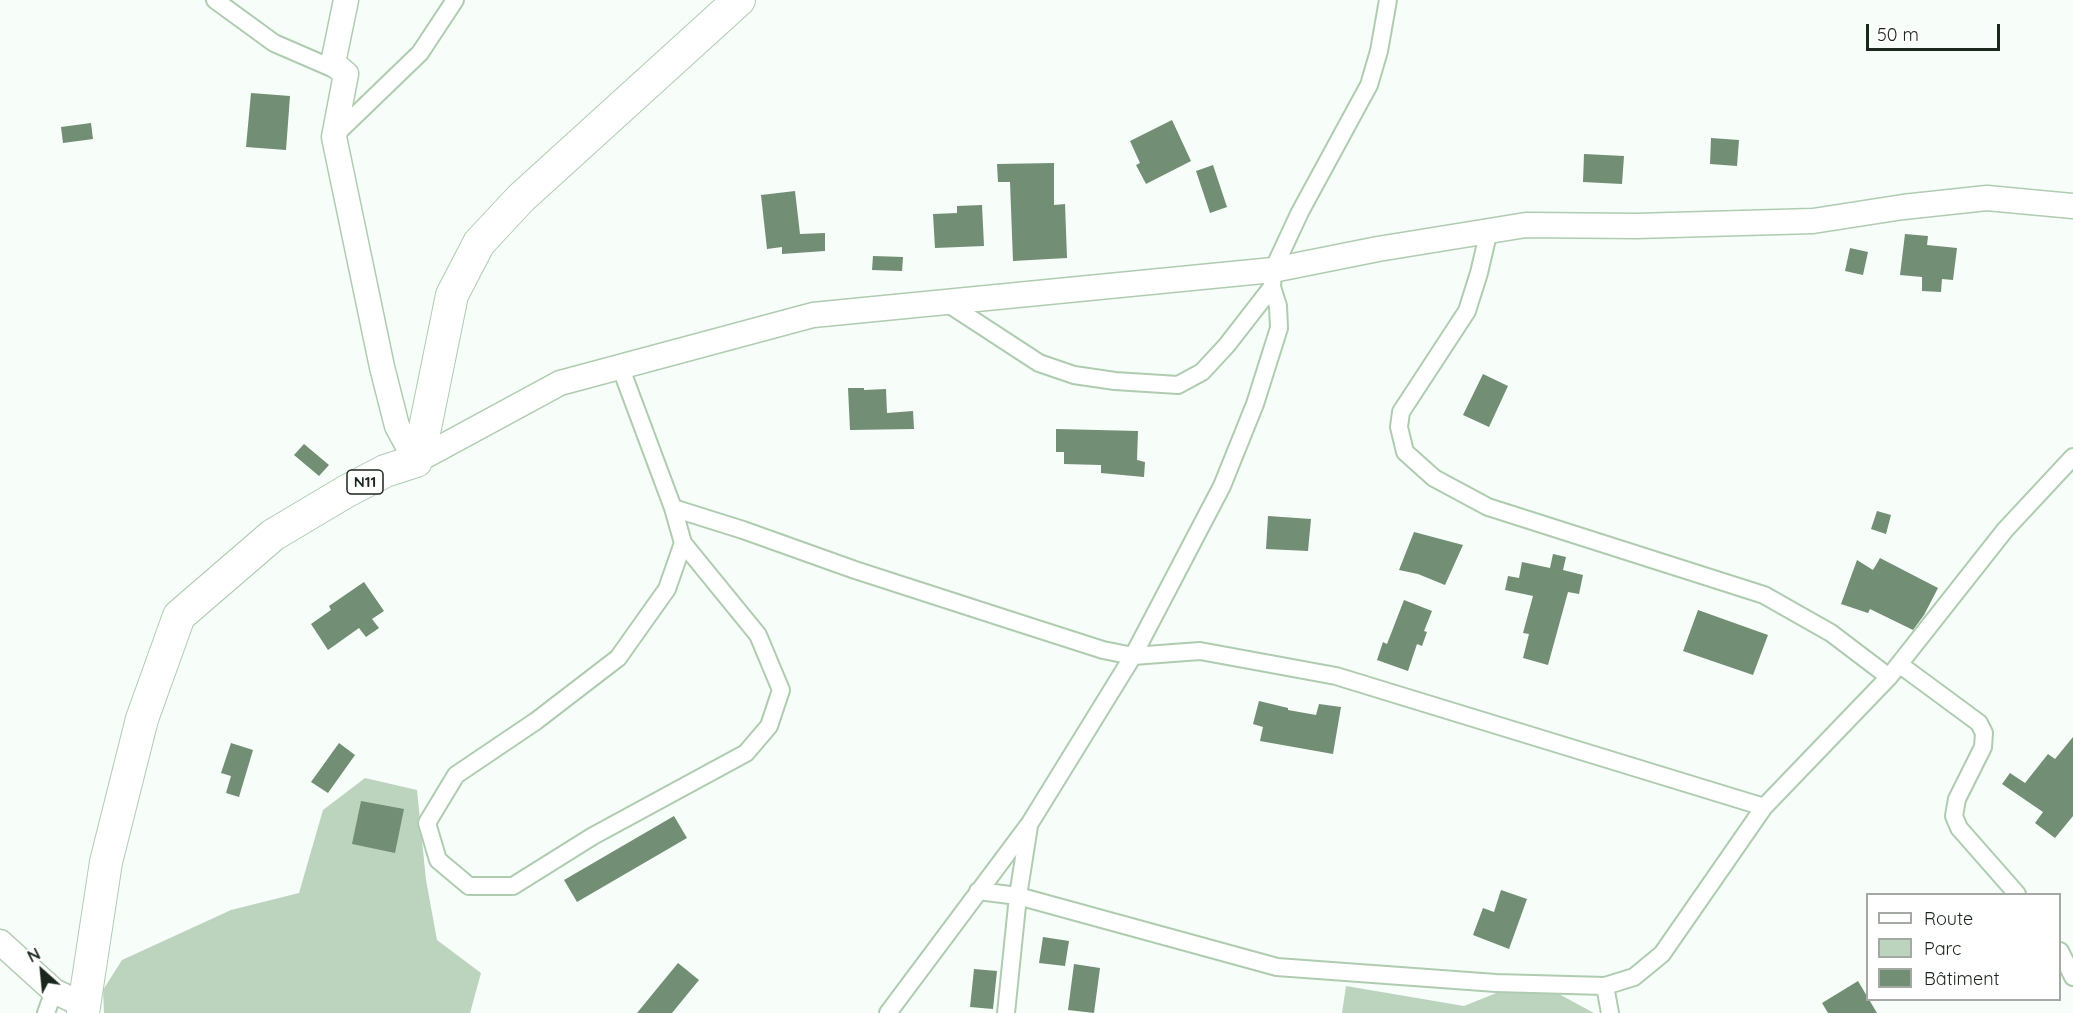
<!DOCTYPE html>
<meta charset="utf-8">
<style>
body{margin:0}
#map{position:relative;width:2073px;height:1013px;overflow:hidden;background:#f7fdf8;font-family:Quicksand,sans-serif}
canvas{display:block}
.legend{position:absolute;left:1866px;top:893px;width:195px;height:108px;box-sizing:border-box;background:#fff;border:2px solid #a4a9a4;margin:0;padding:8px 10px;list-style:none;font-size:18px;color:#1b271c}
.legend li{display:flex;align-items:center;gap:12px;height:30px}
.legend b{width:30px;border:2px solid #a4a9a4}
.north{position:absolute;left:12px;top:941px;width:60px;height:60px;-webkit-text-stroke:4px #fff;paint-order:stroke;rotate:333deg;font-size:16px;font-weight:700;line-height:24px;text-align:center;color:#1b271c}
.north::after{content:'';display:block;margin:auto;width:21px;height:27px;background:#1b271c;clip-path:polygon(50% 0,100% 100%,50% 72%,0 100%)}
.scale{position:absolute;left:1866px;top:24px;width:134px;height:27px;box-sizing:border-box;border:3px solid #1b271c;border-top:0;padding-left:8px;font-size:18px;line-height:21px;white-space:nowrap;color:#1b271c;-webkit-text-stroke:4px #fff;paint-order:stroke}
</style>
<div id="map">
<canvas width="2073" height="1013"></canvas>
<ul class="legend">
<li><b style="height:8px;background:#fff"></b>Route</li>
<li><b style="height:16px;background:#bcd4be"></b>Parc</li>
<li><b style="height:16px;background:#728e74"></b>Bâtiment</li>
</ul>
<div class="north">N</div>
<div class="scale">50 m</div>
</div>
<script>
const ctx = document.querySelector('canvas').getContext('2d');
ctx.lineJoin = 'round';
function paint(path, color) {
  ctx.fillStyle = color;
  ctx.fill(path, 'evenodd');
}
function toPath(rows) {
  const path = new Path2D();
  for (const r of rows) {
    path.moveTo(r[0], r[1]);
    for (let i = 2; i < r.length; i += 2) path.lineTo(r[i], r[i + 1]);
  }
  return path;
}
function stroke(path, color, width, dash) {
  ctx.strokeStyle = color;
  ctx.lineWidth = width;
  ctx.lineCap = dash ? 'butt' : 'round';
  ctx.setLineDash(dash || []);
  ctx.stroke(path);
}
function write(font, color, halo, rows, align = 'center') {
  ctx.font = font + ' Quicksand,sans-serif';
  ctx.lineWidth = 6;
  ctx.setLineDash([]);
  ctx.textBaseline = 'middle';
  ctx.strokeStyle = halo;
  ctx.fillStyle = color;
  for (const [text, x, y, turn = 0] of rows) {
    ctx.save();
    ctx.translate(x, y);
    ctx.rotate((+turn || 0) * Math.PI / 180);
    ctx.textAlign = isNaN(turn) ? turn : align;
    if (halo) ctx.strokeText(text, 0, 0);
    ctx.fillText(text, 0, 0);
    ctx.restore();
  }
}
paint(toPath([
 [365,778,417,790,426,880,437,940,481,973,470,1013,104,1013,103,990,122,960,231,910,299,893,323,810],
 [1531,979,1594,1013,1342,1013,1346,986,1464,1006]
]), '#bcd4be');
paint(toPath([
 [251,93,290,96,286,150,246,147],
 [1172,120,1191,161,1146,184,1136,165,1140,163,1130,141],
 [91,123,93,139,63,143,61,127],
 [1711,138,1739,140,1737,166,1710,164],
 [1584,154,1624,156,1622,184,1583,182],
 [1054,163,1054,205,1065,204,1067,258,1013,261,1010,182,998,182,997,164],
 [1213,165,1227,207,1210,213,1196,171],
 [795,191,800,234,825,233,825,251,782,254,782,247,767,249,761,195],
 [982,205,984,246,935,248,933,214,957,213,957,206],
 [1905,234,1928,236,1927,245,1957,248,1953,280,1942,279,1941,292,1922,291,1922,277,1900,275],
 [1850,248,1868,252,1863,275,1845,271],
 [873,256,903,257,902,271,872,270],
 [1483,374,1508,386,1489,427,1463,415],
 [848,388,864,388,864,390,886,389,887,413,913,411,914,429,850,430],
 [1056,429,1138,431,1137,460,1145,462,1144,477,1101,473,1101,465,1064,464,1064,452,1056,452],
 [304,444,329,465,319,476,294,455],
 [1877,511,1891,515,1886,534,1871,529],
 [1268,516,1311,519,1308,551,1266,549],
 [1414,532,1463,545,1445,585,1418,574,1399,570],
 [1553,554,1566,557,1563,570,1583,575,1579,594,1568,592,1548,665,1523,658,1529,634,1523,633,1533,596,1505,590,1508,576,1519,578,1522,562,1550,568],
 [1880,558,1938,588,1924,615,1913,630,1870,609,1868,613,1841,604,1857,560,1873,570],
 [364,582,384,611,372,619,379,628,366,637,359,628,328,650,311,624,331,610,329,606],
 [1404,600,1432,611,1424,631,1427,632,1422,646,1417,644,1408,671,1377,660,1383,642,1387,644],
 [1698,610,1768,635,1753,675,1683,651],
 [1259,701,1288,708,1288,710,1316,715,1319,704,1341,707,1333,754,1260,741,1263,727,1253,724],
 [2073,737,2073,816,2055,838,2035,823,2043,812,2002,784,2010,773,2025,783,2048,754,2055,759],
 [231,743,253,750,239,797,226,793,231,776,221,773],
 [339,743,355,755,328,793,311,782],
 [361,801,404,809,395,853,352,844],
 [674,816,687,838,577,902,564,880],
 [1501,890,1527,899,1509,949,1473,935,1483,908,1494,912],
 [1043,937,1069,941,1065,966,1039,963],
 [678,963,699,980,672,1013,637,1013],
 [1074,964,1100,968,1094,1013,1068,1010],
 [974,969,997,971,993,1009,970,1007],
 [1858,981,1877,1013,1828,1013,1822,1003]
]), '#728e74');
const street = toPath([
 [215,0,274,43,341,72],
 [334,136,420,53,455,0],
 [1489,230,1479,273,1467,311,1401,412,1399,427,1405,452,1434,478,1488,507,1764,595,1831,633,1889,677],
 [947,303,1039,363,1074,375,1115,381,1178,385,1202,372,1227,345,1272,287],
 [620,366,673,508,743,530,855,570,1022,624,1103,650,1133,656,1030,823,888,1013],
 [673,508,683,543,758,635,781,690,769,726,746,753,593,836,513,886,469,886,438,860,427,823,456,775,536,721,618,658,667,589,683,543],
 [1133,656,1222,486,1255,404,1279,328,1278,306,1272,287,1273,270,1300,212,1369,85,1379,51,1388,0],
 [1133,656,1200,651,1336,676,1764,807],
 [1899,664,1979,723,1984,733,1983,747,1957,799,1954,816,1959,828,2017,894],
 [978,891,1018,896,1277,967,1496,983,1605,986,1634,977,1662,954,1764,807,1889,677,2005,530,2073,457],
 [2060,951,2073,977],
 [1605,986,1610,1013],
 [46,1013,54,991],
 [1006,1013,1018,896,1029,826]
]);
const secondary = toPath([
 [346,0,333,63,346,74,334,137,382,367,397,426,416,461,560,383,813,315,1273,270,1378,249,1526,225,1636,226,1813,221,1903,207,1987,198,2073,206],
 [0,942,54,991,83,1005]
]);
const highway = toPath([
 [83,1013,106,862,142,719,179,616,273,535,347,491,385,471,416,461,425,428,452,295,479,243,521,198,739,0]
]);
stroke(street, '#afccb1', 20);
stroke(secondary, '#afccb1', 27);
stroke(highway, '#afccb1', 34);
stroke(street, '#fff', 16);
stroke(secondary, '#fff', 24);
stroke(highway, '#fff', 32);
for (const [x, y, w] of [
 [365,482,36]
]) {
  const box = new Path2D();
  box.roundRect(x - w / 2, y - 12, w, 24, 4.5);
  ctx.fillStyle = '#fff';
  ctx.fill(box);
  stroke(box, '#1b271c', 1.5);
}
write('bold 15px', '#1b271c', null, [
 ["N11",365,482]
]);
</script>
